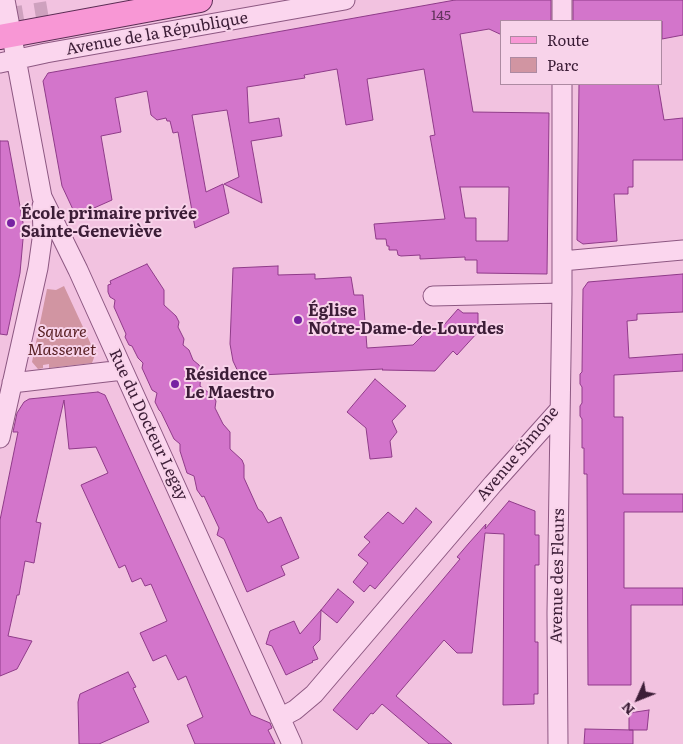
<!DOCTYPE html>
<meta charset="utf-8">
<style>
body{margin:0}
#map{position:relative;width:683px;height:744px;overflow:hidden;background:#f2c2e0;font-family:Literata,serif}
canvas{display:block}
.legend{position:absolute;left:500px;top:20px;width:162px;height:65px;box-sizing:border-box;background:#f8d3ea;border:1px solid #ad8aa2;margin:0;padding:6px 9px;list-style:none;font-size:15px;color:#3c1d37}
.legend li{display:flex;align-items:center;gap:10px;height:25px}
.legend b{width:25px;border:1px solid #ad8aa2}
.north{position:absolute;left:613px;top:674px;width:50px;height:50px;-webkit-text-stroke:4px #f8d3ea;paint-order:stroke;rotate:226deg;font-size:14px;font-weight:700;line-height:20px;text-align:center;color:#3c1d37}
.north::after{content:'';display:block;margin:auto;width:18px;height:22px;background:#3c1d37;clip-path:polygon(50% 0,100% 100%,50% 72%,0 100%)}
</style>
<div id="map">
<canvas width="683" height="744"></canvas>
<ul class="legend">
<li><b style="height:6px;background:#f897d5"></b>Route</li>
<li><b style="height:14px;background:#d195a2"></b>Parc</li>
</ul>
<div class="north">N</div>
</div>
<script>
const ctx = document.querySelector('canvas').getContext('2d');
ctx.lineJoin = 'round';
function paint(path, color) {
  ctx.fillStyle = color;
  ctx.fill(path, 'evenodd');
}
function toPath(rows) {
  const path = new Path2D();
  for (const r of rows) {
    path.moveTo(r[0], r[1]);
    for (let i = 2; i < r.length; i += 2) path.lineTo(r[i], r[i + 1]);
  }
  return path;
}
function stroke(path, color, width, dash) {
  ctx.strokeStyle = color;
  ctx.lineWidth = width;
  ctx.lineCap = dash ? 'butt' : 'round';
  ctx.setLineDash(dash || []);
  ctx.stroke(path);
}
function write(font, color, halo, rows, align = 'center') {
  ctx.font = font + ' Literata,serif';
  ctx.lineWidth = 4;
  ctx.setLineDash([]);
  ctx.textBaseline = 'middle';
  ctx.strokeStyle = halo;
  ctx.fillStyle = color;
  for (const [text, x, y, turn = 0] of rows) {
    ctx.save();
    ctx.translate(x, y);
    ctx.rotate((+turn || 0) * Math.PI / 180);
    ctx.textAlign = isNaN(turn) ? turn : align;
    if (halo) ctx.strokeText(text, 0, 0);
    ctx.fillText(text, 0, 0);
    ctx.restore();
  }
}
paint(toPath([
 [64,286,95,353,95,355,92,363,49,368,49,364,43,365,43,368,38,369,32,362,47,289,56,290]
]), '#d195a2');
const building = toPath([
 [455,0,551,0,551,21,502,21,502,35,489,29,460,34,473,112,549,113,547,274,477,273,477,260,465,260,465,257,420,259,420,255,401,256,398,255,397,250,389,250,389,246,387,246,386,239,376,239,374,224,445,219,430,136,435,135,424,69,367,79,373,120,346,125,337,69,304,75,305,78,247,87,249,123,279,118,282,136,251,141,262,203,224,184,239,177,227,110,192,115,206,192,223,184,229,213,195,228,178,132,173,133,170,121,167,121,166,118,157,120,151,115,147,91,115,98,121,132,101,136,112,200,76,216,62,186,43,81,48,73,455,0],
 [460,187,509,187,508,241,476,241,476,218,465,218,460,187],
 [573,0,683,0,683,35,662,39,662,21,573,21,573,0],
 [579,84,658,84,664,120,683,118,683,160,633,160,633,187,628,187,628,194,614,194,617,241,583,244,577,240,579,84],
 [0,141,8,141,24,228,20,273,7,335,0,334,0,141],
 [147,264,164,290,164,305,176,316,179,322,178,327,184,339,183,345,189,350,193,360,199,365,201,369,200,386,213,396,216,401,215,408,223,424,230,432,230,449,242,460,244,465,244,478,258,509,262,512,268,523,281,517,299,558,281,566,285,575,247,592,224,539,217,535,219,528,204,496,202,497,197,490,194,476,187,473,180,451,180,444,174,439,161,412,159,410,155,402,157,393,152,390,142,368,143,363,138,358,132,346,129,345,125,337,126,334,114,307,115,300,110,297,108,292,108,285,111,284,110,281,147,264],
 [278,266,278,275,315,274,315,279,351,277,354,295,363,295,367,348,413,345,432,326,435,328,442,322,444,325,458,309,463,313,478,313,478,332,457,355,453,351,435,371,382,370,383,369,240,376,233,361,230,344,233,268,278,266],
 [683,274,683,312,637,314,637,320,627,321,629,358,683,354,683,371,614,375,614,417,623,417,623,494,683,494,683,512,624,512,624,588,683,588,683,605,631,605,631,685,588,685,587,474,584,474,584,448,582,448,582,419,580,416,580,406,582,403,582,387,580,384,580,374,582,372,583,289,588,282,683,274],
 [375,379,406,406,392,421,397,432,390,441,392,457,370,459,366,428,347,412,375,379],
 [98,392,105,395,251,715,270,723,272,728,268,730,275,744,195,744,187,725,203,717,186,676,178,680,166,655,153,661,140,633,167,621,151,584,145,586,141,578,132,582,125,565,119,568,81,485,108,473,96,447,69,449,64,400,36,522,41,523,34,563,25,561,19,595,17,595,8,636,32,641,17,669,0,676,0,520,18,432,13,432,17,413,24,402,29,399,98,392],
 [509,501,535,511,535,535,539,535,539,565,535,565,535,642,538,642,538,694,534,694,534,704,503,705,504,534,485,533,472,653,457,653,444,640,396,696,452,744,429,744,382,704,373,714,371,713,357,730,333,710,460,559,457,557,469,543,486,524,485,529,509,501],
 [416,508,432,522,375,589,370,585,364,592,353,582,368,563,358,555,370,542,364,537,388,512,403,524,416,508],
 [338,589,354,602,337,623,321,610,338,589],
 [321,610,320,640,313,647,318,659,312,661,313,662,286,675,272,646,266,644,270,631,294,621,300,634,321,610],
 [128,672,136,687,133,688,149,722,99,744,79,744,78,702,80,694,128,672],
 [649,710,647,730,629,730,629,713,649,710],
 [585,729,633,730,633,744,584,744,585,729]
]);
paint(building, '#d375cb');
stroke(building, '#8f3b89', 1);
stroke(toPath([
 [0,21,48,13]
]), '#cea1be', 24, [24, 12]);
const minor = toPath([
 [5,0,42,197,78,270,292,744],
 [562,21,562,0],
 [0,63,46,53,345,0],
 [562,261,683,250],
 [433,296,562,293],
 [12,383,123,370],
 [0,438,38,268,43,232,42,206],
 [280,718,295,710,314,694,493,484,560,409],
 [558,744,557,613,562,293,562,84]
]);
const major = toPath([
 [0,37,200,0]
]);
stroke(minor, '#8d5882', 21);
stroke(major, '#5b2c54', 26);
stroke(minor, '#fbd6ee', 19);
stroke(major, '#f897d5', 24);
for (const [x, y, r, color] of [
 [11,223,5,"#7722a2"],
 [298,320,5,"#7722a2"],
 [175,384,5,"#7722a2"]
]) {
  const dot = new Path2D();
  dot.arc(x, y, r, 0, 2 * Math.PI);
  ctx.fillStyle = color;
  ctx.fill(dot);
  stroke(dot, '#f8d3ea', 2);
}
write('14px', '#62335c', null, [
 ["145",441,16]
]);
write('16px', '#3c1d37', '#f8d3ea', [
 ["Avenue de la République",157,34,-10],
 ["Rue du Docteur Legay",148,425,65],
 ["Avenue Simone",518,454,-50],
 ["Avenue des Fleurs",558,576,-89]
]);
write('bold 16px', '#3c1d37', '#f8d3ea', [
 ["École primaire privée",21,214],
 ["Sainte-Geneviève",21,232],
 ["Église",308,311],
 ["Notre-Dame-de-Lourdes",308,329],
 ["Résidence",185,375],
 ["Le Maestro",185,393]
], 'left');
write('italic 16px', '#5a2226', '#f8d3ea', [
 ["Square",62,332],
 ["Massenet",62,350]
]);
</script>
